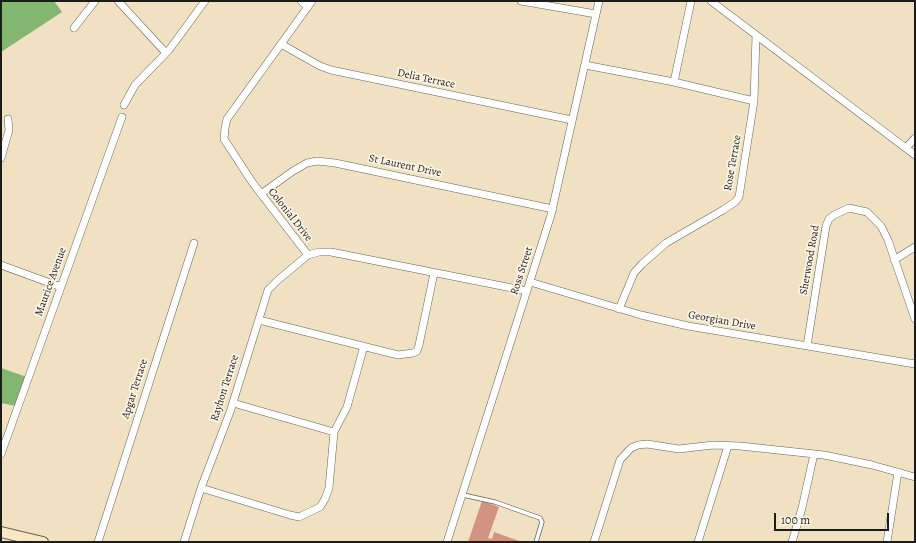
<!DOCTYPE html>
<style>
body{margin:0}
#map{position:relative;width:916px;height:543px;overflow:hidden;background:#f0e1c2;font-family:Alegreya,serif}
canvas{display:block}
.frame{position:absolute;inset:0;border:2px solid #1c1c1c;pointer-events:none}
.scale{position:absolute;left:774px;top:513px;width:115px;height:18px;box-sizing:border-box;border:2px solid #1c1c1c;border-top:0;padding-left:5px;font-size:12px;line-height:14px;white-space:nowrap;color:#1c1c1c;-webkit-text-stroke:3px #fcf5e5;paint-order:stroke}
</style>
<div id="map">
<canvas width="916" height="543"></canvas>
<div class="frame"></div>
<div class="scale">100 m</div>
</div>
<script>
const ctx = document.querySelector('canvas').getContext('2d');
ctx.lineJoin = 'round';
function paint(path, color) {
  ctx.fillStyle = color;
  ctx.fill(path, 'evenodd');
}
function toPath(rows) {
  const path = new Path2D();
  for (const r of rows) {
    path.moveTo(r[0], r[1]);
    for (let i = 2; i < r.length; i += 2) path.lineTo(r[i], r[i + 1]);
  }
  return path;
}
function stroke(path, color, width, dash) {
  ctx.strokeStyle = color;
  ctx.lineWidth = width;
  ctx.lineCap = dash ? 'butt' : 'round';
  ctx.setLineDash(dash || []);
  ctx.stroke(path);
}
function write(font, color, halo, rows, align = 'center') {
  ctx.font = font + ' Alegreya,serif';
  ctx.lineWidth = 3.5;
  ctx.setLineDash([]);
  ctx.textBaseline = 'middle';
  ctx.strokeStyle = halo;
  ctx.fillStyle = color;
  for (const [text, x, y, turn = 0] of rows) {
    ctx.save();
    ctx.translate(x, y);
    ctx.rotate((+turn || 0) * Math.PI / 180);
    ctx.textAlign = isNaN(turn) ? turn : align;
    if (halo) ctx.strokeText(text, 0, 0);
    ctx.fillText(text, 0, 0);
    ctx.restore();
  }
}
paint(toPath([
 [1,1,54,1,62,12,1,52],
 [1,368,27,377,16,406,1,403]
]), '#83b671');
paint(toPath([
 [482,501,499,507,488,538,492,539,494,532,522,542,468,542]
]), '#d29381');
const lane = toPath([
 [463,495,495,502,540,518,542,522,536,542]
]);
const street = toPath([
 [118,1,166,53],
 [301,1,308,7],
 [521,1,596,14],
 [711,1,915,155],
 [74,28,95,1],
 [281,44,320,66,331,70,572,120],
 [585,65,674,82,754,101],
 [674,82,691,1],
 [124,105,135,85,169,50,205,1],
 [906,148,915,138],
 [1,158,9,130,8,119],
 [261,194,293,171,307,163,317,161,335,163,553,209],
 [308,255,252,182,224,139,225,128,227,119,312,1],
 [894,260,915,247],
 [1,265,61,287],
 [530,282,641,315,688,326,915,364],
 [619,309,634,273,642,264,666,243,723,210,735,202,739,197,754,101,756,35],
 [259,320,398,355,413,353,417,351,419,345,434,273],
 [807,346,826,226,829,219,834,215,849,208,867,212,881,226,888,240,915,319],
 [233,403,334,432],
 [1,454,122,117],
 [201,488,290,515,299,517,320,507,325,499,329,488,334,432,347,407,364,346],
 [98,542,194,243],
 [184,542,201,488,230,412,268,290,278,280,308,255,319,252,331,252,527,291],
 [447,542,551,215,599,1],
 [594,542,620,460,631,448,638,445,647,444,679,449,713,445,740,446,824,455,872,465,915,477],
 [698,542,728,446],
 [792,542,802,508,814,454],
 [887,542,898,472]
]);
const secondary = toPath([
 [1,532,43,542]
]);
stroke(lane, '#666156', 5);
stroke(street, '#666156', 8);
stroke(secondary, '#666156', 12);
stroke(lane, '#fff', 3.5);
stroke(street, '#fff', 7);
stroke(secondary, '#f9e7c3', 10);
write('11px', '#1c1c1c', '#fcf5e5', [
 ["Delia Terrace",426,79,12],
 ["Rose Terrace",733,163,-80],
 ["St Laurent Drive",405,166,12],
 ["Colonial Drive",290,215,52],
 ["Sherwood Road",810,260,-80],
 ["Ross Street",522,271,-72],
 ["Maurice Avenue",51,282,-70],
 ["Georgian Drive",722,321,10],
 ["Rayhon Terrace",225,388,-72],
 ["Apgar Terrace",135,389,-72]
]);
</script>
